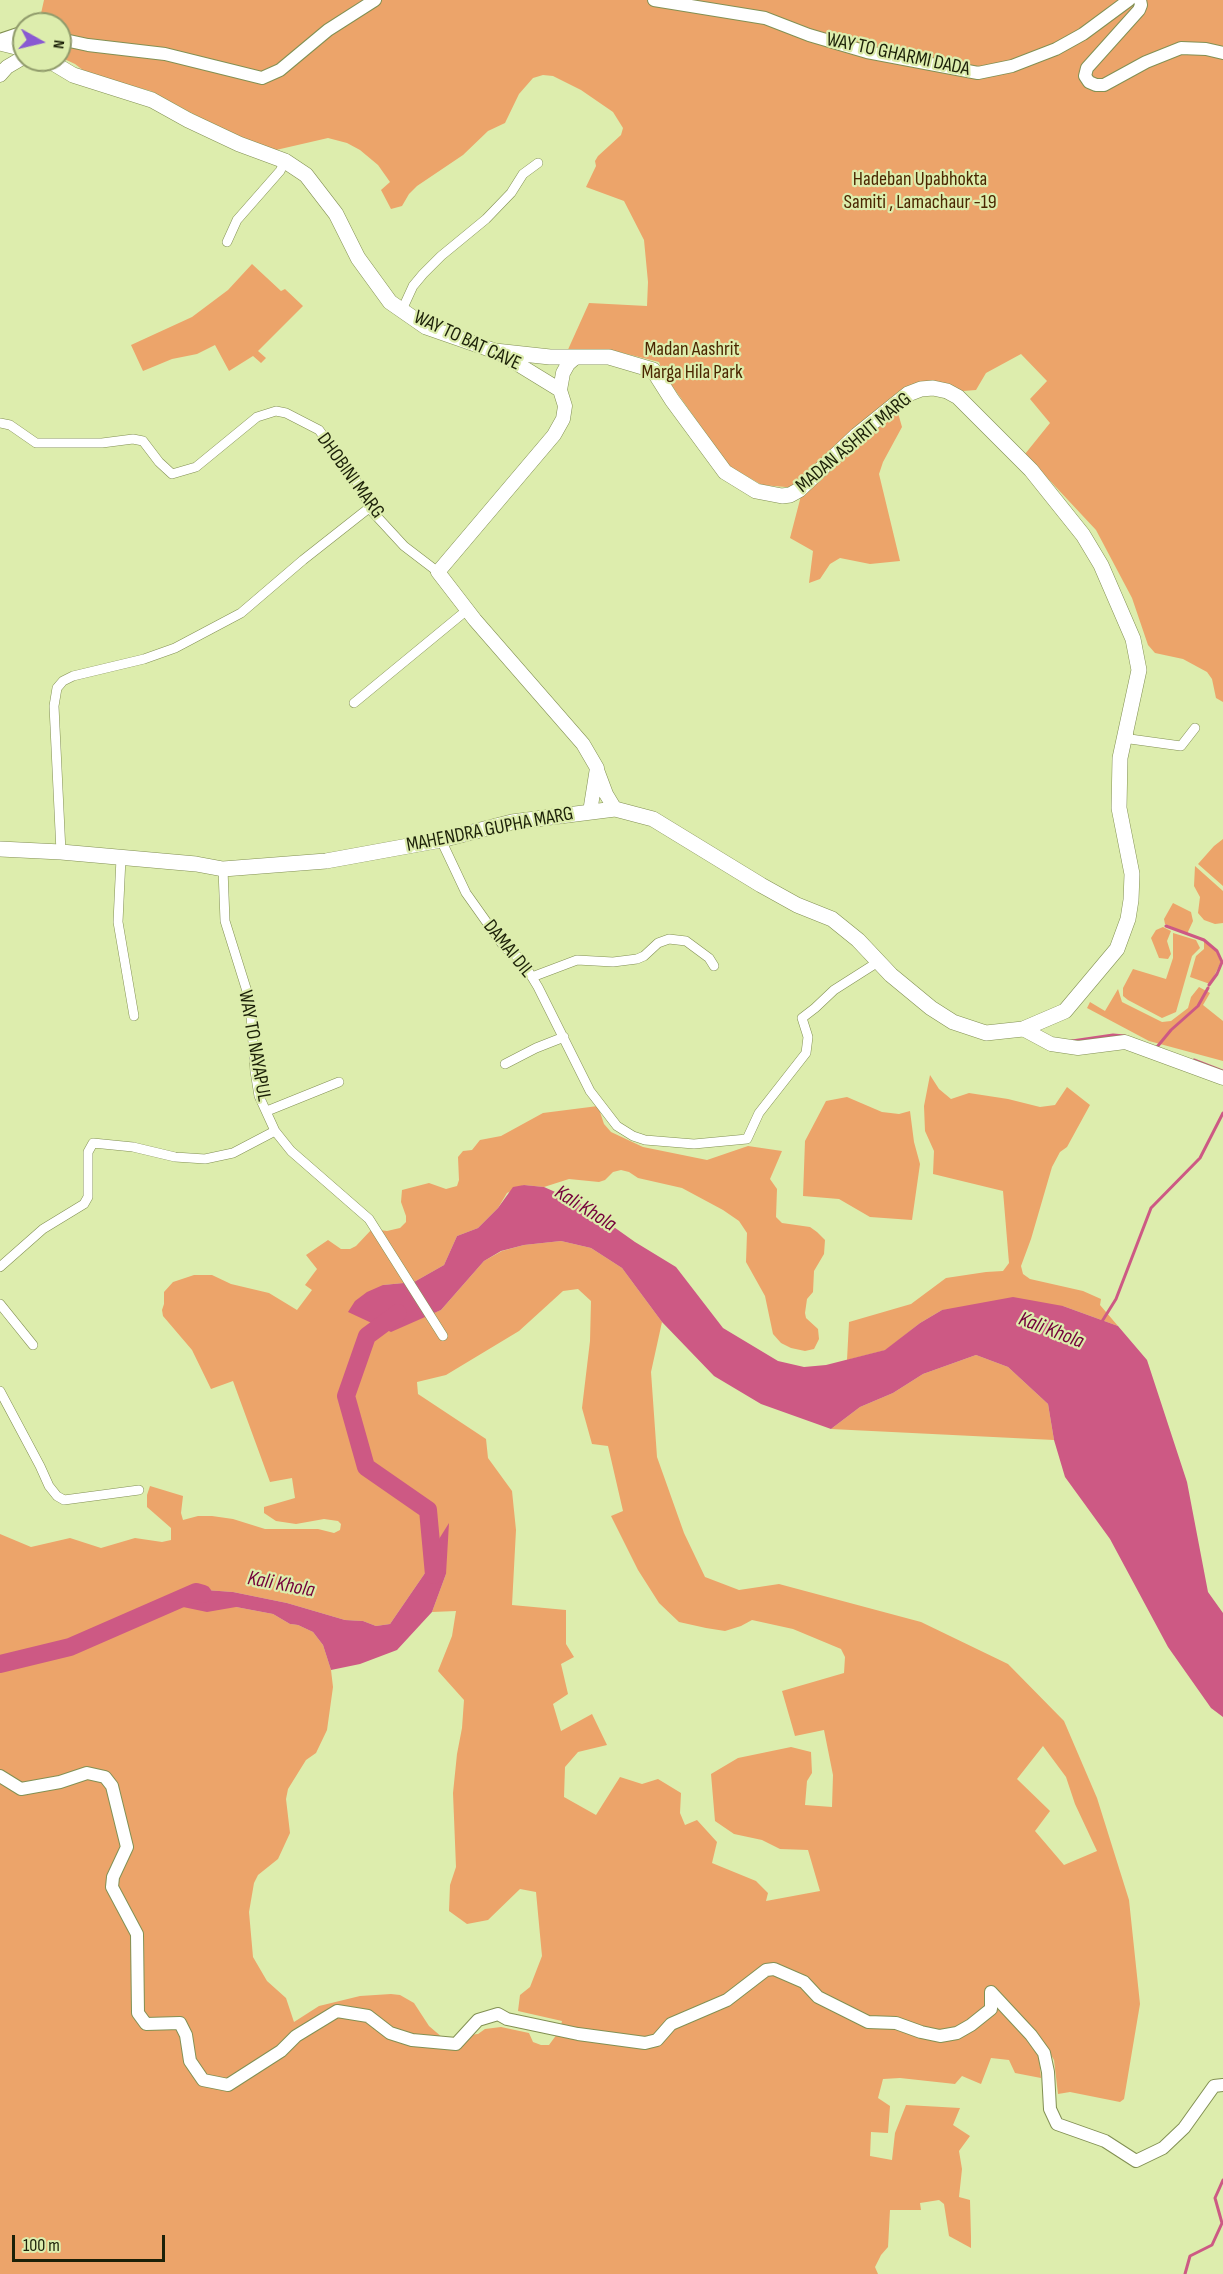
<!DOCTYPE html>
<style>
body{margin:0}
#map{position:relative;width:1223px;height:2274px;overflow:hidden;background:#ddedad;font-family:"Sofia Sans Condensed",sans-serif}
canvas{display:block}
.north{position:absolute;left:12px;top:12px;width:60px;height:60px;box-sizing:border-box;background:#ddedad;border:2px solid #909b6b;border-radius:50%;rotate:98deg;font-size:16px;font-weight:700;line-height:24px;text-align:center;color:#1c2108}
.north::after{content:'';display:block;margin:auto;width:21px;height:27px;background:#8959d2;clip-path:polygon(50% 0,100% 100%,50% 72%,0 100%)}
.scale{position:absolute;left:12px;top:2235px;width:153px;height:27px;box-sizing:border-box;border:3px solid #1c2108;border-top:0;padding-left:8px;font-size:18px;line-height:21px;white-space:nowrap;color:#1c2108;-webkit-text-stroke:4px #ddedad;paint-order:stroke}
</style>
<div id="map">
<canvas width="1223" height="2274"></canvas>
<div class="north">N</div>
<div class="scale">100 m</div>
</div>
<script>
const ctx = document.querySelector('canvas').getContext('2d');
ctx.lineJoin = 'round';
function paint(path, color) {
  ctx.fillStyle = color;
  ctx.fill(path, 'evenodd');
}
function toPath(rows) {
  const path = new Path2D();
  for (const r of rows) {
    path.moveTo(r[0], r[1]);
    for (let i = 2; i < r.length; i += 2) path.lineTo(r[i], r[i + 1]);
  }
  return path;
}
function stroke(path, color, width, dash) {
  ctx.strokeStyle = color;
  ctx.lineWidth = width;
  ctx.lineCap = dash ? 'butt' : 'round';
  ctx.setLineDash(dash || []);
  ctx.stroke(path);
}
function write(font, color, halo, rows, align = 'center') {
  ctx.font = font + ' "Sofia Sans Condensed",sans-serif';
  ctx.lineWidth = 4.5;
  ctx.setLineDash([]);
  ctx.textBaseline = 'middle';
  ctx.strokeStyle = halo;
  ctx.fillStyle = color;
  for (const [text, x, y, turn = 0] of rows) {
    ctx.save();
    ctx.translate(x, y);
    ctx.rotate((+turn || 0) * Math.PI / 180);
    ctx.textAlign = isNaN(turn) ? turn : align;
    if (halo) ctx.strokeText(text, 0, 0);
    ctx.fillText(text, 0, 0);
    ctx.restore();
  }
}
paint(toPath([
 [44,0,1223,0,1223,702,1216,698,1212,679,1207,672,1183,659,1155,653,1148,645,1132,598,1096,530,1025,454,1050,423,1030,399,1047,381,1021,354,986,373,976,390,963,391,934,383,888,403,898,413,902,427,883,462,879,474,900,561,870,564,840,558,830,564,820,579,809,583,813,551,790,538,802,492,798,488,762,485,729,466,663,373,659,362,607,349,566,354,589,303,647,306,648,282,644,240,624,201,586,187,596,166,595,161,598,156,621,135,623,128,613,112,581,90,553,76,543,75,533,78,519,94,505,123,488,131,463,155,417,186,409,194,402,206,391,209,381,190,390,182,378,165,360,150,347,143,328,138,276,150,232,135,151,91,88,74,75,64,60,57,60,24,40,24,40,18],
 [252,264,281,291,285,289,303,306,258,351,266,358,261,363,253,356,229,371,215,345,197,354,172,359,143,371,131,345,192,317,228,290],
 [1223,839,1223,886,1198,864,1214,846],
 [1195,866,1223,891,1223,923,1215,924,1204,920,1198,913,1200,897,1194,886],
 [1173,903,1191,912,1193,921,1187,934,1165,924,1164,919],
 [1163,927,1171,931,1167,941,1171,954,1168,959,1159,958,1151,938,1156,930],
 [1173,933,1196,940,1200,948,1192,956,1176,1012,1162,1018,1128,1000,1123,996,1123,988,1133,969,1166,979,1173,958],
 [1204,940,1216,951,1221,962,1210,984,1190,977,1196,956,1204,949],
 [1199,987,1210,993,1203,1005,1223,1021,1223,1061,1149,1041,1087,1008,1090,1002,1105,1011,1118,989,1122,1002,1162,1022,1171,1021,1188,1008,1191,997],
 [930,1075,939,1089,951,1099,969,1093,1008,1099,1040,1107,1055,1105,1067,1087,1090,1105,1067,1147,1060,1152,1052,1167,1031,1239,1021,1266,1023,1274,1030,1279,1083,1291,1101,1299,1100,1305,1118,1326,1063,1306,942,1310,920,1323,886,1350,847,1360,849,1322,911,1304,946,1278,986,1272,1003,1271,1009,1263,1003,1191,933,1174,934,1151,925,1131,924,1106],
 [847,1097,882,1112,899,1114,910,1111,914,1142,920,1164,912,1220,870,1217,839,1199,803,1196,805,1141,826,1101],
 [598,1106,604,1124,611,1132,643,1147,707,1160,748,1146,782,1151,770,1179,777,1189,776,1217,782,1223,810,1227,817,1232,825,1240,824,1254,814,1271,813,1292,807,1299,805,1313,806,1318,818,1329,819,1339,814,1349,805,1351,791,1348,781,1343,773,1334,765,1296,746,1262,747,1233,739,1221,723,1210,682,1188,638,1178,629,1172,621,1170,613,1172,605,1180,599,1182,569,1179,544,1187,524,1185,507,1193,498,1208,478,1228,457,1236,444,1265,414,1282,383,1285,416,1320,441,1310,484,1261,502,1251,524,1245,561,1241,591,1248,622,1268,662,1322,651,1372,657,1457,684,1533,705,1577,739,1590,779,1584,921,1622,1008,1664,1064,1721,1097,1798,1129,1900,1140,2004,1124,2099,1120,2102,1070,2092,1058,2094,1054,2060,1045,2045,1039,2057,1041,2078,1015,2073,1009,2060,991,2058,981,2084,962,2076,955,2084,900,2078,883,2079,878,2098,890,2106,888,2133,871,2132,870,2156,892,2160,895,2133,906,2105,960,2108,953,2125,970,2136,959,2151,962,2169,959,2197,970,2200,971,2237,971,2248,949,2236,944,2204,939,2200,920,2203,921,2210,890,2210,888,2247,881,2255,875,2267,878,2274,0,2274,0,1534,31,1547,70,1538,101,1548,135,1538,162,1542,171,1540,171,1528,147,1507,147,1495,150,1486,183,1496,181,1513,183,1520,198,1516,212,1516,233,1519,265,1529,318,1529,334,1533,340,1530,341,1524,338,1521,324,1519,296,1524,276,1521,264,1513,264,1507,295,1498,292,1478,270,1482,233,1381,211,1389,192,1350,163,1316,162,1310,164,1304,164,1292,173,1282,194,1275,212,1275,231,1284,269,1293,297,1310,312,1290,305,1285,317,1269,306,1255,328,1240,341,1249,350,1249,356,1246,372,1229,387,1231,400,1228,406,1222,406,1216,401,1202,402,1190,429,1183,446,1189,457,1186,459,1180,458,1157,463,1151,472,1150,480,1140,501,1136,543,1113],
 [578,1289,591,1301,590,1341,582,1408,592,1444,608,1446,623,1511,611,1516,638,1570,659,1603,679,1622,706,1628,725,1631,741,1626,752,1620,793,1629,841,1649,845,1657,844,1673,782,1691,795,1736,824,1730,833,1775,832,1807,805,1805,807,1781,812,1773,811,1752,791,1747,738,1758,711,1774,715,1821,734,1834,762,1840,780,1849,808,1850,820,1891,766,1901,768,1893,756,1881,712,1863,717,1842,697,1820,685,1825,680,1813,681,1793,658,1779,642,1784,620,1777,596,1815,564,1797,565,1767,578,1752,607,1745,592,1714,561,1731,553,1704,568,1694,561,1664,574,1657,566,1644,566,1610,512,1605,516,1530,512,1491,488,1458,486,1439,418,1394,417,1382,446,1375,519,1331,563,1291],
 [429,1555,446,1574,432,1612,456,1611,452,1636,438,1671,464,1700,462,1728,457,1754,453,1793,456,1867,450,1885,449,1911,467,1924,488,1920,520,1889,536,1892,542,1956,530,1987,520,1995,518,2011,562,2021,560,2030,549,2045,541,2045,533,2042,529,2033,501,2027,485,2029,478,2034,443,2038,429,2026,414,2003,400,1995,391,1994,360,1996,319,2006,294,2022,286,1998,267,1981,253,1957,249,1912,254,1883,258,1875,278,1859,290,1833,286,1799,288,1789,306,1760,316,1753,327,1730,333,1687,331,1670,323,1645,313,1632,298,1625,290,1624,273,1614,236,1607,192,1589,233,1592,287,1603,345,1620,363,1621,376,1626,390,1624,425,1573],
 [1043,1746,1066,1777,1075,1804,1097,1851,1064,1865,1035,1831,1050,1811,1017,1779],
 [976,1355,1008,1367,1048,1404,1054,1440,831,1429,860,1407,893,1393,923,1374]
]), '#eca46a');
paint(toPath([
 [524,1185,544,1187,580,1203,635,1242,676,1267,723,1328,778,1361,804,1367,826,1365,885,1350,920,1323,942,1310,1013,1297,1063,1306,1118,1326,1147,1360,1187,1482,1208,1592,1223,1613,1223,1717,1211,1708,1168,1647,1110,1539,1065,1477,1054,1440,1048,1404,1008,1367,976,1355,923,1374,893,1393,860,1407,831,1429,761,1404,714,1376,662,1322,622,1268,591,1248,561,1241,524,1245,501,1251,484,1261,441,1310,391,1332,348,1312,355,1301,367,1292,383,1285,414,1282,444,1265,457,1236,478,1228,498,1208,513,1187],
 [449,1523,446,1574,432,1612,397,1650,360,1664,331,1670,323,1645,313,1632,298,1625,290,1624,273,1614,236,1607,207,1612,183,1607,180,1593,192,1589,233,1592,287,1603,345,1620,363,1621,376,1626,390,1624,425,1573,429,1555]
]), '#cd5984');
stroke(toPath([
 [1166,926,1204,940,1217,951,1222,962,1217,974,1209,985],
 [1072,1041,1113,1035,1125,1036],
 [1157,1047,1171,1030,1198,1006,1208,988],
 [1194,1060,1223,1071],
 [1101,1323,1116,1299,1151,1208,1200,1158,1223,1113],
 [1185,2274,1190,2256,1212,2245,1222,2223,1215,2198,1223,2180]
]), '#cd5984', 3);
stroke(toPath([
 [398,1313,367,1336,346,1396,366,1467,428,1510,434,1575],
 [0,1664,70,1647,196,1592,203,1594]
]), '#cd5984', 18);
const minor = toPath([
 [227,242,237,220,280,171,285,161],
 [402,310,413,286,423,274,441,256,486,219,511,193,523,174,538,163],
 [0,423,10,425,36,443,102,443,133,439,143,441,159,462,172,474,196,467,257,417,276,411,286,413,319,430,364,492,369,508,404,546,438,572],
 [354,703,467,610],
 [1127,731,1130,739,1181,746,1195,728],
 [441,840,466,893,505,948,521,959,538,987,590,1091,617,1126,633,1136,645,1140,694,1144,747,1139,759,1113,806,1053,808,1037,802,1018,815,1008,834,990,878,962],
 [61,852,54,706,57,688,63,681,73,676,144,659,175,648,241,613,303,560,369,508],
 [121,858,118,922,134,1016],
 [223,869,225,921,250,1001,255,1071,259,1096,275,1131,291,1151,369,1219,443,1336],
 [532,977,577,960,613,962,637,959,644,956,658,943,669,939,686,941,709,958,714,966],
 [505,1064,536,1048,564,1037],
 [267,1111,339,1082],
 [0,1267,43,1229,84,1204,88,1197,88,1152,93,1143,133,1147,175,1157,205,1159,233,1153,275,1131],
 [0,1304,33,1345],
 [0,1391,40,1466,49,1486,57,1496,64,1500,139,1490]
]);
const tertiary = toPath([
 [654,0,765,18,809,35,867,52,978,73,1012,66,1056,49,1083,34,1129,0],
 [1140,0,1141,5,1139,10,1087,68,1085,76,1089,82,1096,85,1104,85,1146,62,1181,48,1206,49,1223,53],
 [60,39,88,45,165,54,262,78,280,70,328,30,375,0],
 [0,40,24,32],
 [0,1776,21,1789,60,1782,87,1773,105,1777,112,1786,127,1847,113,1877,112,1887,137,1934,138,2013,146,2024,180,2023,186,2035,190,2061,203,2080,228,2085,281,2051,296,2036,337,2011,368,2016,390,2033,412,2040,456,2044,478,2020,498,2014,507,2019,578,2034,645,2043,657,2040,671,2024,727,2000,766,1970,774,1969,804,1982,818,1997,868,2022,896,2023,921,2032,940,2036,957,2033,971,2025,991,2009,991,1992],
 [991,1992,1031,2035,1044,2053,1048,2072,1050,2109,1057,2124,1105,2141,1136,2161,1163,2148,1184,2128,1214,2086,1223,2085]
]);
const secondary = toPath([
 [0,75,7,67,24,57],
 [498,352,560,390,565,406,563,419,554,435,438,572,475,620,583,744,597,768,590,812],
 [560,390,563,373,568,364,576,357],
 [597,770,606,794,615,809],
 [1023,1029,1051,1044,1078,1048,1125,1042,1223,1078]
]);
const primary = toPath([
 [0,43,24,49],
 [0,849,61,852,196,864,223,869,326,861,441,840,512,822,615,809,653,819,761,885,797,905,832,919,858,940,891,975,931,1008,953,1022,986,1033,1023,1029,1065,1011,1117,949,1128,919,1131,900,1132,874,1119,808,1120,758,1139,670,1133,639,1101,565,1083,535,1031,470,958,397,947,391,933,388,921,389,908,394,857,435,799,490,790,495,782,496,756,491,725,472,672,400,653,370,609,357,550,357,495,351,426,327,390,302,358,258,336,214,306,175,285,161,239,144,188,120,152,100,73,75,48,60]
]);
stroke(minor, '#829053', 10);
stroke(tertiary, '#829053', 14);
stroke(secondary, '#829053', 15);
stroke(primary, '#829053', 16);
stroke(minor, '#fff', 9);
stroke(tertiary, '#fff', 12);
stroke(secondary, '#fff', 14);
stroke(primary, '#fff', 15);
write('20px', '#1c2108', '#ddedad', [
 ["WAY TO GHARMI DADA",898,55,12],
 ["WAY TO BAT CAVE",467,341,25],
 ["MADAN ASHRIT MARG",854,443,-40],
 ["DHOBINI MARG",350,476,54],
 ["MAHENDRA GUPHA MARG",490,830,-11],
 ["DAMAI DIL",508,949,51],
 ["WAY TO NAYAPUL",254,1046,80]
]);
write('20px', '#4b2601', '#ddedad', [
 ["Hadeban Upabhokta",920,180],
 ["Samiti , Lamachaur -19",920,203],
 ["Madan Aashrit",692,350],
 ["Marga Hila Park",692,373]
]);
write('italic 21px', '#73003b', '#ddedad', [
 ["Kali Khola",585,1209,32],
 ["Kali Khola",1051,1331,21],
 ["Kali Khola",281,1585,11]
]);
</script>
